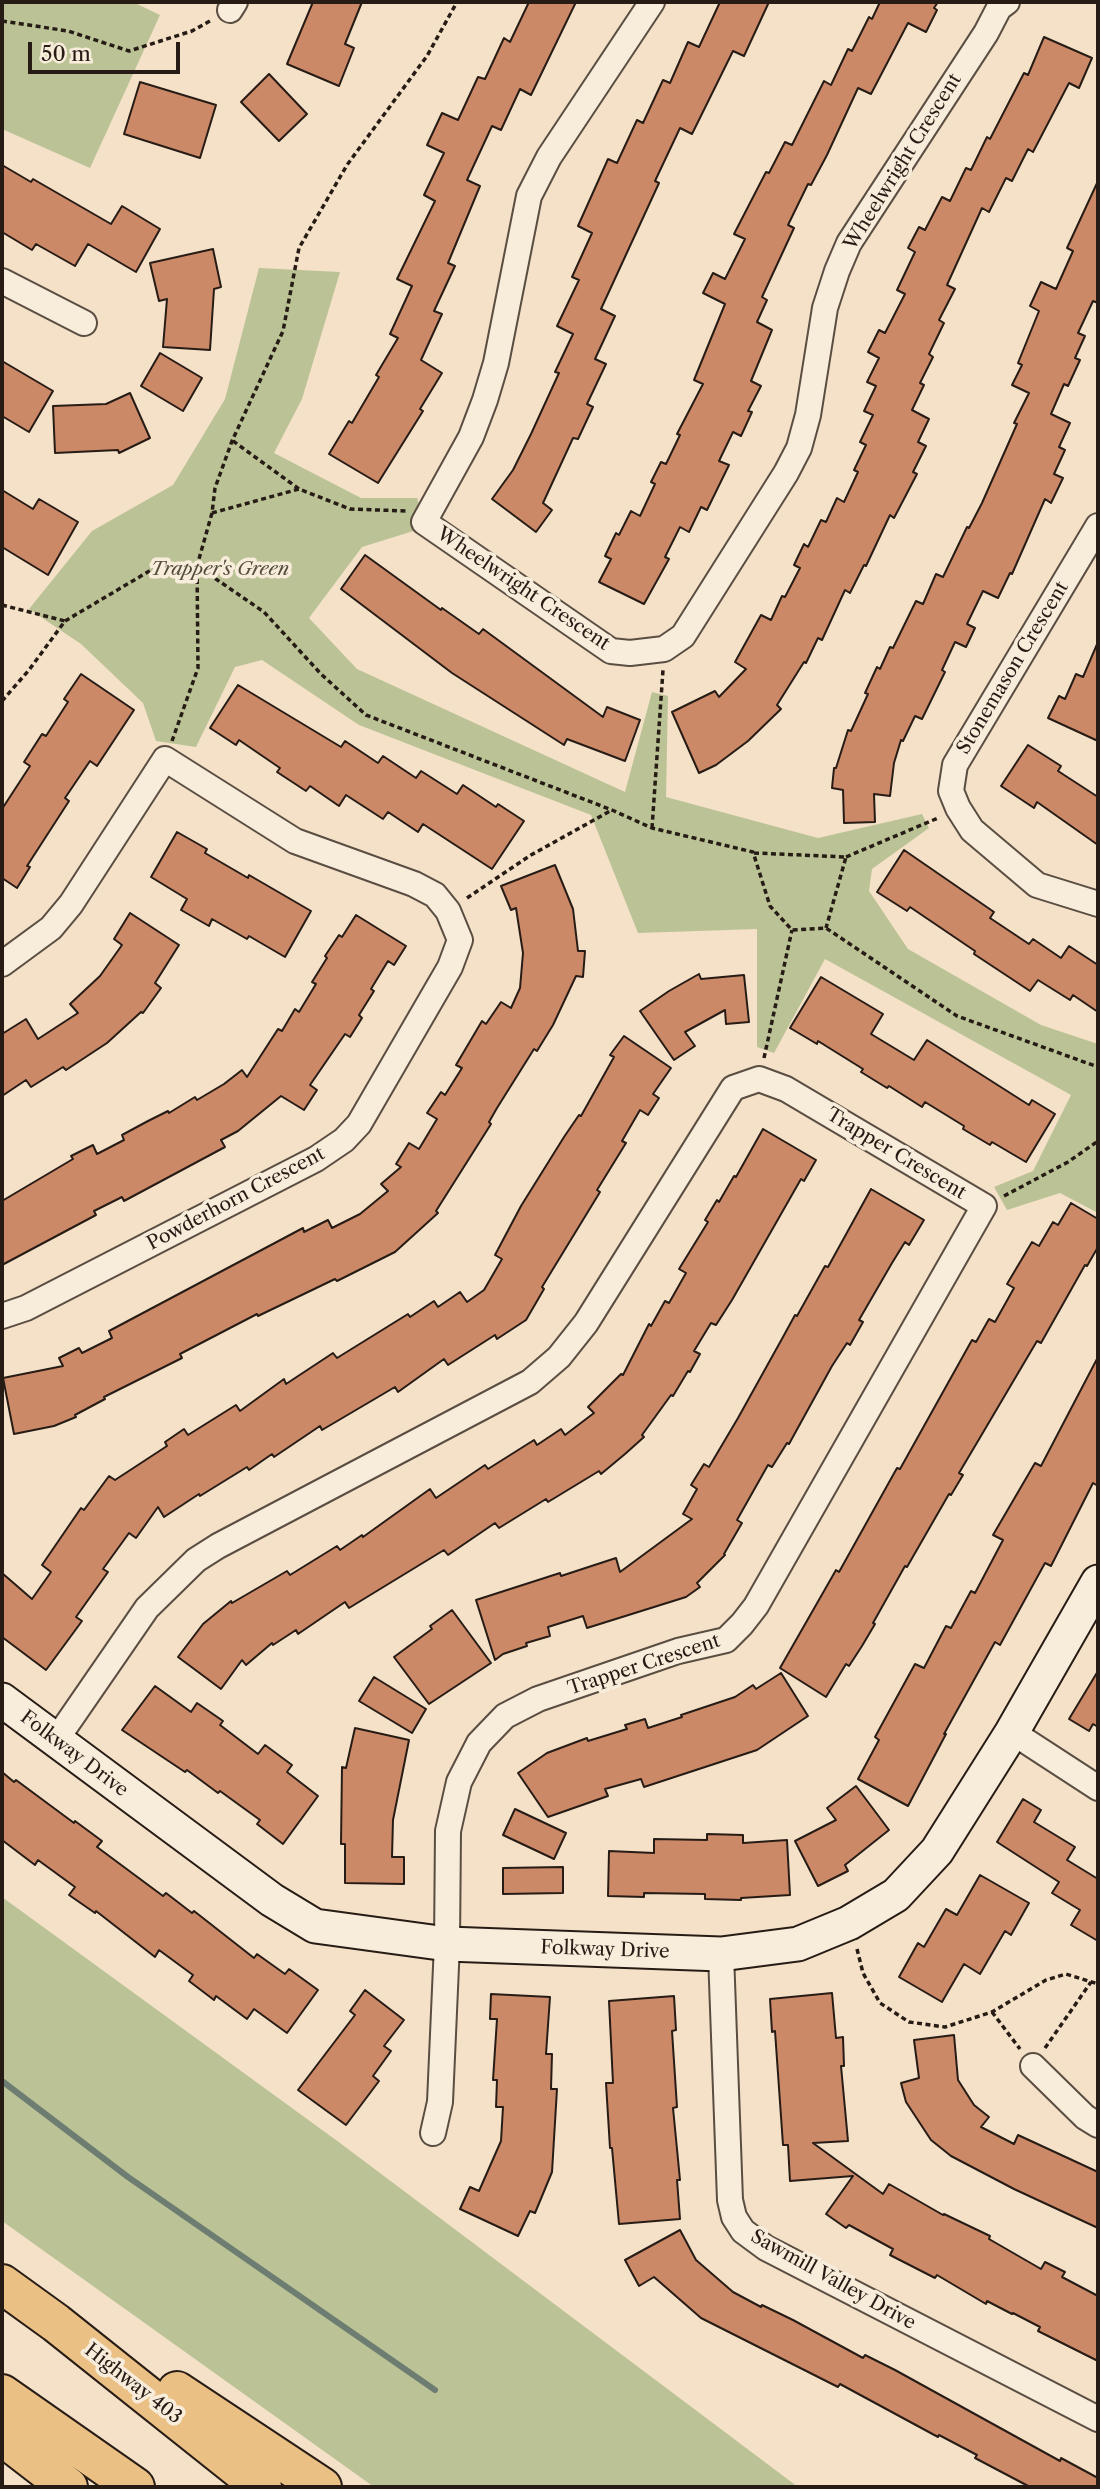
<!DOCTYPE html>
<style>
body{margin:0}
#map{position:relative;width:1100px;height:2489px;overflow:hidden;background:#f4e1c8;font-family:"Libre Caslon Text",serif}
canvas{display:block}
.frame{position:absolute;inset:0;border:4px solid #271c15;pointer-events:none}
.scale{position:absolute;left:28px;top:42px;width:152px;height:32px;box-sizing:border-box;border:4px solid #271c15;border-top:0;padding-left:9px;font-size:21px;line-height:24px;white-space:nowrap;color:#271c15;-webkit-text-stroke:5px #f8ecdb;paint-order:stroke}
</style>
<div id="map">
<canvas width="1100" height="2489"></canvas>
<div class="frame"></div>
<div class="scale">50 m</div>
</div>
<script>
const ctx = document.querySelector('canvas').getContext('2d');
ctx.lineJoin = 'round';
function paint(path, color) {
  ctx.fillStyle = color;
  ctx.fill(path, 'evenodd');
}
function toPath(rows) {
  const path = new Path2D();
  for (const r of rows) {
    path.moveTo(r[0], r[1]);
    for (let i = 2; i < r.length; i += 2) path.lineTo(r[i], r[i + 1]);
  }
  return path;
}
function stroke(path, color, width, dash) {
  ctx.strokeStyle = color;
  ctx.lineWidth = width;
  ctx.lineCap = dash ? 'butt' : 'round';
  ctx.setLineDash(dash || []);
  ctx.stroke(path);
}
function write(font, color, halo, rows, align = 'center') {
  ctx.font = font + ' "Libre Caslon Text",serif';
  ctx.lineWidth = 7;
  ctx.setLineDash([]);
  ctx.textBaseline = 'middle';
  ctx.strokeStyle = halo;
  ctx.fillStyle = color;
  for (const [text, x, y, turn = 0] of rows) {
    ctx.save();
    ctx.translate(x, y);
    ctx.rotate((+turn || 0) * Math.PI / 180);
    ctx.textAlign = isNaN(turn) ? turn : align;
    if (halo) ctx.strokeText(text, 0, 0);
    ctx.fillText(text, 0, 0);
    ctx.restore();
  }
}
paint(toPath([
 [2,2,133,2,160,15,90,168,2,129],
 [259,268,340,272,302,399,274,453,361,498,417,498,426,527,362,547,309,618,357,669,625,792,652,692,668,696,666,797,818,838,922,814,929,828,872,869,869,891,908,949,1041,1025,1098,1044,1098,1213,1060,1193,1007,1210,994,1187,1033,1171,1071,1095,825,959,774,1053,757,1047,757,929,638,933,591,815,359,725,262,660,235,667,196,747,156,741,143,703,81,644,29,609,92,531,173,485,225,399],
 [2,1897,340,2143,798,2487,374,2487,2,2221]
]), '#bbc396');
stroke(toPath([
 [2,2081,128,2177,435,2390]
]), '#6e7d71', 6);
const building = toPath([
 [313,2,362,2,345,44,354,48,339,86,287,64,313,2],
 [529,2,576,2,531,95,520,89,501,130,492,126,467,180,480,186,448,263,455,266,434,311,442,314,421,360,442,373,420,409,423,411,378,483,329,454,349,421,352,423,379,377,376,375,398,338,390,334,412,286,397,279,435,201,424,195,444,153,427,145,442,113,458,120,478,77,485,79,504,38,510,42,529,2],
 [720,2,769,2,744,56,733,51,692,134,680,128,655,181,659,183,601,309,615,316,595,359,606,364,587,404,593,407,578,439,573,438,543,503,552,510,536,532,492,499,513,470,531,434,559,373,555,372,573,334,557,326,579,280,572,277,592,233,578,226,608,159,617,163,637,120,643,123,663,80,670,83,688,42,699,47,720,2],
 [880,2,938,2,934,8,937,10,926,32,908,23,871,94,858,88,827,155,811,185,808,184,788,225,794,228,762,297,767,300,757,322,772,330,751,381,761,386,748,411,752,412,741,436,733,432,719,461,729,465,707,510,701,507,689,532,680,527,665,557,669,559,644,604,599,582,611,559,605,556,616,533,619,535,631,511,640,516,655,484,651,482,661,462,666,464,680,435,677,434,703,384,694,380,725,304,703,293,713,273,725,279,745,239,734,234,766,172,769,173,785,142,792,145,824,81,831,85,848,49,852,51,869,17,872,19,880,2],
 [1044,37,1092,58,1079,88,1069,83,1033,152,1028,149,1012,181,1006,178,989,212,982,208,947,285,955,289,939,320,944,323,929,354,933,357,920,383,924,385,912,410,929,419,918,442,926,446,913,472,917,474,894,518,890,515,866,566,864,565,850,593,845,590,822,640,818,638,806,663,804,662,777,705,781,709,748,741,716,765,699,773,672,712,715,691,719,697,746,669,735,662,761,615,771,620,782,596,785,597,800,568,794,565,804,544,808,547,821,520,826,522,837,498,844,502,858,472,854,470,866,445,860,442,873,415,864,411,876,386,867,382,879,358,868,352,879,330,885,333,905,294,897,290,915,252,908,248,919,227,925,230,942,197,950,201,966,168,971,170,987,137,990,139,1024,73,1028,75,1044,37],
 [269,74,307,114,279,141,241,102,269,74],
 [140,82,216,105,200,158,124,134,140,82],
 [2,165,31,182,33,179,111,224,122,206,160,229,136,272,88,244,75,266,36,244,32,250,2,232,2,165],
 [1098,181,1098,303,1093,301,1078,333,1085,336,1075,358,1080,360,1068,386,1064,384,1051,414,1070,423,1059,447,1065,450,1054,474,1063,478,1051,503,1045,499,1012,574,1010,573,998,598,983,591,967,624,975,628,966,647,955,642,942,670,945,672,922,719,915,716,903,741,901,740,894,763,890,796,874,794,875,822,844,823,843,790,832,788,834,768,836,768,848,730,851,731,868,694,865,693,877,667,880,669,890,647,893,648,916,601,923,604,936,574,943,577,967,527,969,528,982,503,1017,424,1014,423,1029,393,1012,385,1022,365,1018,363,1039,311,1030,306,1041,282,1056,289,1073,251,1067,248,1098,181],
 [213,249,221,287,214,289,210,350,163,347,167,299,159,301,150,263,213,249],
 [160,353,202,378,183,411,141,386,160,353],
 [2,361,53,391,29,432,2,416,2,361],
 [130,393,150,438,119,453,118,450,55,453,53,406,106,404,130,393],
 [2,490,33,509,39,499,78,522,48,575,2,547,2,490],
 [365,555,441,610,442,608,479,634,483,629,603,717,607,707,640,720,625,761,567,739,564,745,452,673,341,589,365,555],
 [1098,642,1098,741,1048,718,1059,696,1065,699,1076,674,1083,677,1098,642],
 [81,674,134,710,97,766,90,761,65,798,69,801,27,866,30,867,17,888,2,878,2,809,30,766,24,762,42,734,46,736,68,702,64,699,81,674],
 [238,685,341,747,345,741,378,763,383,756,416,778,421,771,457,794,463,785,496,807,498,804,524,821,492,869,423,824,418,832,388,812,383,819,346,795,339,806,310,786,306,791,277,772,280,768,239,740,236,745,210,728,238,685],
 [1028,745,1061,766,1058,771,1098,797,1098,845,1037,802,1034,808,1001,786,1028,745],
 [177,832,207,849,205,853,248,878,249,875,311,911,285,957,249,936,247,939,212,919,209,926,181,910,187,899,151,877,177,832],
 [904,850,994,912,990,918,1029,944,1033,939,1061,958,1069,946,1098,965,1098,1012,1073,995,1070,1000,1038,980,1030,991,974,954,975,951,910,907,907,911,877,892,904,850],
 [555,865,573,909,578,951,585,951,583,977,576,976,553,1025,537,1051,534,1049,497,1108,489,1122,491,1124,436,1211,438,1213,395,1252,337,1281,335,1279,258,1316,257,1314,180,1354,182,1358,104,1397,105,1399,75,1415,76,1417,54,1426,14,1434,3,1378,63,1366,59,1358,79,1348,82,1353,112,1338,109,1331,303,1228,304,1232,328,1220,332,1228,360,1214,388,1191,381,1184,401,1167,396,1164,409,1143,419,1149,437,1119,427,1113,441,1092,445,1095,462,1068,456,1065,482,1021,486,1024,501,1002,511,1008,520,988,523,953,516,908,511,910,501,886,555,865],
 [130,913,179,945,155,983,161,988,143,1013,141,1012,107,1043,66,1070,63,1067,31,1087,26,1080,2,1096,2,1034,26,1019,38,1039,78,1013,70,1004,100,976,122,945,114,939,130,913],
 [356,915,406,946,394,965,388,961,371,989,374,991,359,1015,362,1018,350,1037,345,1034,310,1085,317,1090,304,1110,281,1096,238,1131,221,1140,225,1147,124,1201,122,1197,94,1211,96,1215,2,1265,2,1201,73,1159,71,1156,93,1145,97,1154,124,1140,122,1135,148,1121,168,1111,169,1113,195,1097,197,1100,224,1084,242,1070,247,1077,278,1029,282,1031,295,1009,299,1012,316,984,312,982,327,958,325,956,339,935,342,937,356,915],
 [699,974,701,979,744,975,749,1022,726,1024,725,1010,685,1032,695,1046,674,1060,640,1011,669,991,699,974],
 [821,977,883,1014,871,1034,914,1060,927,1040,1029,1105,1032,1100,1055,1114,1026,1162,992,1142,990,1145,963,1129,964,1126,925,1102,922,1107,889,1086,887,1088,861,1072,863,1069,818,1041,817,1044,790,1028,821,977],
 [624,1036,671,1068,653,1094,659,1098,648,1115,640,1110,622,1141,626,1143,597,1190,600,1192,542,1287,544,1289,526,1320,497,1339,495,1335,448,1365,444,1359,398,1392,395,1387,322,1430,320,1426,274,1457,272,1454,249,1470,247,1467,200,1496,199,1494,164,1517,158,1507,136,1538,129,1533,103,1569,108,1572,76,1617,82,1621,46,1670,2,1637,2,1573,32,1599,51,1572,42,1565,81,1508,84,1510,109,1476,115,1480,167,1446,165,1442,184,1429,188,1435,236,1405,240,1411,284,1379,286,1384,333,1353,337,1358,408,1314,410,1317,434,1301,438,1307,460,1292,467,1302,484,1290,502,1259,495,1255,521,1206,564,1137,579,1115,581,1116,614,1057,610,1055,624,1036],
 [763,1129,816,1160,804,1181,801,1179,732,1300,716,1325,711,1323,694,1351,700,1354,690,1372,688,1371,673,1396,671,1395,642,1435,644,1437,625,1454,601,1474,599,1471,548,1502,546,1499,499,1528,495,1523,448,1555,444,1550,349,1608,345,1602,298,1634,296,1630,273,1645,272,1643,246,1665,242,1660,221,1689,178,1657,203,1624,231,1601,232,1603,287,1571,290,1575,337,1546,340,1550,362,1535,363,1537,430,1489,436,1498,485,1465,488,1469,534,1440,537,1445,561,1429,565,1435,594,1413,588,1407,621,1374,623,1375,649,1324,651,1326,665,1301,669,1303,686,1273,679,1269,708,1222,705,1220,717,1200,719,1202,734,1176,736,1177,763,1129],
 [871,1189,924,1220,909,1245,905,1242,892,1263,859,1320,863,1322,850,1345,847,1343,832,1366,789,1444,787,1443,772,1467,768,1465,737,1520,742,1523,724,1554,725,1555,697,1583,700,1587,686,1597,587,1628,583,1616,548,1627,550,1636,526,1643,527,1646,503,1654,495,1660,476,1600,560,1573,561,1576,616,1558,620,1572,692,1519,683,1514,697,1489,691,1485,704,1464,709,1467,738,1418,783,1337,795,1315,797,1316,825,1266,828,1267,871,1189],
 [1071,1203,1098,1219,1098,1247,1087,1266,1085,1265,1041,1343,1037,1341,978,1441,959,1473,963,1475,951,1495,949,1494,907,1567,905,1566,873,1623,875,1624,862,1646,849,1666,846,1664,826,1697,780,1668,836,1570,839,1572,897,1468,900,1469,972,1340,976,1342,989,1319,995,1322,1014,1288,1007,1284,1032,1242,1039,1246,1053,1222,1058,1225,1071,1203],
 [1098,1357,1098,1486,1093,1483,1051,1566,1045,1563,1000,1645,995,1642,944,1734,946,1734,908,1806,858,1779,879,1740,875,1737,915,1664,924,1668,946,1626,951,1628,971,1591,975,1593,1003,1540,993,1535,1035,1463,1041,1466,1098,1357],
 [452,1610,491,1663,429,1704,394,1657,432,1629,430,1626,452,1610],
 [1098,1671,1098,1727,1093,1724,1089,1731,1069,1719,1098,1671],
 [781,1673,808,1716,757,1750,644,1787,641,1779,605,1789,608,1796,548,1817,518,1773,547,1753,587,1738,588,1741,627,1729,625,1725,645,1719,648,1728,682,1717,681,1715,735,1697,753,1685,756,1689,781,1673],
 [374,1677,426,1709,412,1733,359,1701,374,1677],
 [155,1686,191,1712,197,1703,223,1721,220,1725,258,1754,265,1745,292,1765,287,1772,318,1796,283,1844,257,1824,260,1820,220,1791,218,1793,187,1770,185,1772,122,1730,155,1686],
 [355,1728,409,1740,393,1820,392,1857,404,1857,404,1884,345,1883,345,1844,341,1844,342,1767,346,1768,355,1728],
 [2,1772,14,1782,16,1780,74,1823,75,1821,102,1841,97,1847,163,1896,166,1893,192,1913,194,1911,254,1958,257,1954,285,1974,289,1969,318,1990,287,2033,254,2009,247,2019,216,1996,214,2000,189,1981,193,1975,159,1950,155,1957,96,1911,95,1913,69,1895,75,1887,38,1860,35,1865,2,1840,2,1772],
 [856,1786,889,1830,845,1865,848,1871,818,1886,795,1841,836,1820,827,1808,856,1786],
 [1023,1799,1041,1810,1034,1822,1075,1847,1067,1860,1098,1879,1098,1941,1071,1925,1080,1910,1052,1893,1059,1882,997,1842,1023,1799],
 [515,1809,566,1833,554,1859,503,1835,515,1809],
 [707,1834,743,1835,743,1843,787,1840,790,1895,741,1898,741,1900,705,1899,705,1894,644,1893,644,1897,608,1896,609,1851,654,1853,654,1839,707,1840,707,1834],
 [563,1867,563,1893,503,1894,503,1868,563,1867],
 [980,1875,1029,1903,1011,1935,1005,1931,980,1974,964,1964,942,2002,899,1977,918,1943,924,1947,946,1909,957,1915,980,1875],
 [365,1990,404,2020,384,2046,391,2051,373,2076,379,2081,346,2125,298,2090,355,2015,350,2011,365,1990],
 [832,1993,836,2038,843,2037,844,2066,841,2066,848,2141,813,2143,883,2194,889,2184,943,2215,944,2214,990,2236,989,2239,1041,2269,1045,2262,1065,2272,1062,2277,1098,2296,1098,2361,1038,2331,1040,2327,1013,2313,1012,2314,987,2301,986,2304,937,2275,935,2278,890,2255,893,2249,849,2225,846,2228,826,2214,853,2176,790,2181,788,2145,783,2145,775,2031,772,2032,770,1999,832,1993],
 [491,1994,550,1997,546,2054,552,2054,551,2089,557,2089,552,2172,535,2213,530,2211,518,2236,460,2209,470,2187,479,2191,501,2141,503,2107,496,2107,497,2080,493,2080,497,2019,490,2019,491,1994],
 [674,1996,676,2030,672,2031,677,2107,673,2108,680,2180,677,2180,680,2219,619,2224,612,2148,610,2148,606,2083,613,2083,609,2001,674,1996],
 [954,2035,958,2080,974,2105,989,2117,981,2127,1014,2144,1018,2135,1098,2172,1098,2228,1014,2189,951,2156,931,2140,906,2102,901,2083,919,2078,914,2040,954,2035],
 [680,2230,696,2260,733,2292,761,2307,762,2305,793,2320,863,2358,865,2355,895,2370,1060,2461,1061,2458,1098,2478,1098,2487,1030,2487,975,2458,977,2455,939,2435,938,2437,840,2384,838,2387,701,2318,654,2277,639,2286,625,2260,680,2230]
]);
paint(building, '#cc8968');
stroke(building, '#271c15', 2);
const street = toPath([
 [652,2,549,157,529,196,496,363,485,400,471,437,424,522,611,651,630,653,664,649,683,636,786,473,799,448,808,415,825,308,837,271,849,243,986,33,999,8,1007,2],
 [230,10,235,2],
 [2,281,84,323],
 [1098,526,955,765,951,791,958,808,972,830,1037,885,1098,904],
 [2,964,51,928,71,904,165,759,295,841,414,884,435,895,448,911,460,940,450,967,359,1124,344,1140,316,1159,26,1308,2,1316],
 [1012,1732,1098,1788],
 [56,1740,147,1608,196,1560,218,1546,530,1382,559,1357,586,1323,733,1088,759,1079,786,1089,984,1206,756,1606,742,1624,726,1640,678,1651,538,1699,505,1716,479,1743,459,1782,448,1831,447,1944,440,2102,433,2133],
 [721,1954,730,2200,734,2217,743,2231,766,2248,1098,2419],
 [1033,2066,1085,2117,1098,2125]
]);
const secondary = toPath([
 [2,1700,272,1900,315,1926,447,1944,721,1954,798,1944,849,1923,896,1895,937,1851,1012,1732,1098,1582]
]);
const highway = toPath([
 [2,2284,56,2323,262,2487],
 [177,2391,322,2487],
 [2,2394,135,2487],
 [2,2436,68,2487]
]);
stroke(street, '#5a4d42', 28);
stroke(secondary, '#271c15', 37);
stroke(highway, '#271c15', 42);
stroke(toPath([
 [2,21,68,31,129,51,192,31,210,21],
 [233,441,299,489],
 [212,513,299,489,350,509,406,511],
 [2,605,65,621],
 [2,701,29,670,65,621,163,563,197,566,264,612,321,674,366,715,612,810,652,828,753,852,770,906,792,930,826,928,957,1016,1098,1067],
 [172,741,198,668,197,566,212,513,215,488,232,441,283,331,299,248,347,165,427,56,457,2],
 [652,828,663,670],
 [754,853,846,857,826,928],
 [846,857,938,818],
 [467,898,531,855,612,810],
 [764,1058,792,930],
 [1004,1196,1068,1162,1098,1141],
 [857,1949,863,1973,880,2003,909,2022,945,2027,992,2012,1046,1980,1066,1974,1098,1984],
 [992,2012,1020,2049],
 [1045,2048,1091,1982]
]), '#271c15', 3.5, [5, 3.5]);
stroke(street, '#f8ecdb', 24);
stroke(secondary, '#f8ecdb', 33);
stroke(highway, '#eac084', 38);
write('19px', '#271c15', '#f8ecdb', [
 ["Wheelwright Crescent",903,162,-58],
 ["Wheelwright Crescent",523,589,34],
 ["Stonemason Crescent",1013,668,-59],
 ["Trapper Crescent",896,1154,31],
 ["Powderhorn Crescent",236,1199,-28],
 ["Trapper Crescent",644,1665,-18],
 ["Folkway Drive",74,1754,37],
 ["Folkway Drive",605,1950,2],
 ["Sawmill Valley Drive",833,2280,29],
 ["Highway 403",133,2384,38]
]);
write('italic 19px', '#534e3c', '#f8ecdb', [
 ["Trapper's Green",220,570]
]);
</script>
